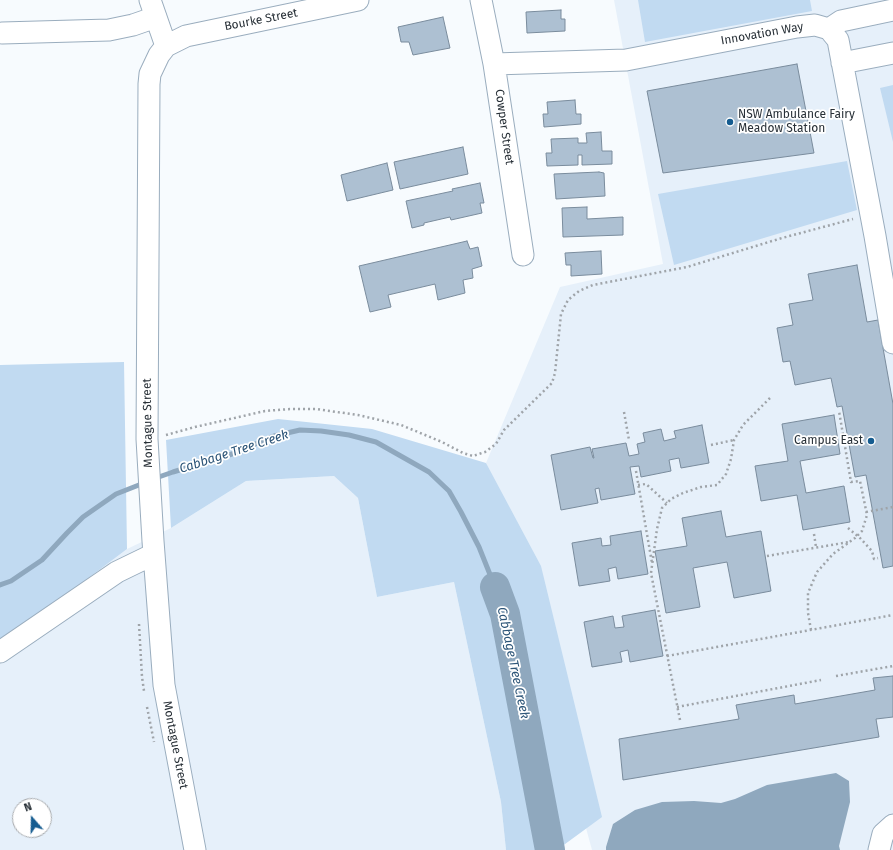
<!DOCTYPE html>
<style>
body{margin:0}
#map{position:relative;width:893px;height:850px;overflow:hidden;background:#f7fbfe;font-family:"Fira Sans",sans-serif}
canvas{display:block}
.north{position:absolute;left:12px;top:798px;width:40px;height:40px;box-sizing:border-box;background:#fff;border:1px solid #a9acaf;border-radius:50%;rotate:340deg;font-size:11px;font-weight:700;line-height:16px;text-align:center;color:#283037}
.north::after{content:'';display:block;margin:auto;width:14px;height:18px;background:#155c90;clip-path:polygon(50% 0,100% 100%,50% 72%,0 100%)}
</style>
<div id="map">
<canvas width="893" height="850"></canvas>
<div class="north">N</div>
</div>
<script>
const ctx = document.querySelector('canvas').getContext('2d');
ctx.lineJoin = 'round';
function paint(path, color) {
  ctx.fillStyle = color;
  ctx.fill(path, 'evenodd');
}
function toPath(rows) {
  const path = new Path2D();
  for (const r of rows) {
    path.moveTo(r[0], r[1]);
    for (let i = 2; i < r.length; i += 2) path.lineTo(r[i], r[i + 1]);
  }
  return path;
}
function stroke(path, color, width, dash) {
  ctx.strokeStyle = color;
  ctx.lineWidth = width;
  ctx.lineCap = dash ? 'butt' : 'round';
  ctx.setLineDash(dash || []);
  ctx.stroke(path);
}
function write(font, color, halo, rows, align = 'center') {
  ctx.font = font + ' "Fira Sans",sans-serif';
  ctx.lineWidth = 3.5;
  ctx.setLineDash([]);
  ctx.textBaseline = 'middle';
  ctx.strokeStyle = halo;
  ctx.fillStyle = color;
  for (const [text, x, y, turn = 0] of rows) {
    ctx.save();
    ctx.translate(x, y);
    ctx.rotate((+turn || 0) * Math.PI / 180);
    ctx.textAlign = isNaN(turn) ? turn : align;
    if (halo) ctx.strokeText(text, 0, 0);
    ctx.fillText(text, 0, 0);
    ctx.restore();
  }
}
paint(toPath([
 [614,0,893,0,893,850,592,850,486,463,560,287,663,264],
 [334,476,358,498,377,597,454,582,501,802,506,850,0,850,0,645,127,549,171,528,246,481],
 [20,806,44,806,44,830,20,830]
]), '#e6f0fa');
paint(toPath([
 [638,0,810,0,812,11,645,42],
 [893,85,893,142,880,88],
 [847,161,857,210,674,265,658,194],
 [124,362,127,549,0,645,0,365],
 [278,419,372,429,486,463,541,566,602,817,561,847,561,850,506,850,501,802,454,582,377,597,358,498,334,476,246,481,171,528,166,440]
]), '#c1daf1');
paint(toPath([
 [836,773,849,781,850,802,839,846,840,850,606,850,606,847,613,824,635,810,662,802,694,801,721,803,735,799,767,785]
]), '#8fa8be');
stroke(toPath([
 [153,479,173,472,232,454,274,436,300,430,321,431,349,435,376,442,429,472,449,491,461,512,479,547,495,587],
 [0,585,11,581,42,560,67,533,83,517,116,494,144,483]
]), '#8fa8be', 5);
stroke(toPath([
 [495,587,505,614,550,850]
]), '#8fa8be', 30);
const building = toPath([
 [561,10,561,19,565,19,565,31,527,33,526,12,561,10],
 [443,17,450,48,413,55,409,42,401,42,398,27,443,17],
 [797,64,814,153,663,173,647,91,797,64],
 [575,100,576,114,581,114,581,124,544,127,543,114,548,114,547,102,575,100],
 [601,132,602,151,612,151,612,164,582,165,582,155,578,155,578,165,547,166,546,153,552,153,551,139,578,138,578,143,587,143,586,133,601,132],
 [463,147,468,174,400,189,394,162,463,147],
 [387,163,393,190,347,201,341,175,387,163],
 [599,172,604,173,605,196,556,199,554,174,599,172],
 [480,183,484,203,480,203,482,213,451,220,450,217,424,223,424,225,412,228,406,201,453,191,452,189,480,183],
 [587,207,587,219,623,217,623,235,563,237,562,208,587,207],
 [467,241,470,249,478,247,482,266,472,269,473,278,463,280,465,293,438,300,435,284,388,295,391,307,370,312,359,266,467,241],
 [601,251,602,274,571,276,571,265,566,265,565,253,601,251],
 [857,265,867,322,878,320,893,404,893,566,883,568,866,475,855,477,842,406,837,407,831,378,795,385,790,361,783,362,777,328,793,325,789,304,813,300,808,274,857,265],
 [834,415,840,454,800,461,806,493,844,486,850,522,803,530,797,495,761,501,755,466,788,461,782,424,834,415],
 [702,425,709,463,681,468,679,458,669,460,671,471,641,477,639,466,630,467,635,494,601,500,599,488,595,489,598,503,561,510,551,455,590,447,593,458,594,458,592,449,626,443,629,456,639,454,637,444,645,442,643,433,661,429,664,441,676,438,674,431,702,425],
 [721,511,726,537,761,531,771,591,734,598,727,562,693,568,700,607,666,613,655,551,687,546,682,518,721,511],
 [641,531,648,574,618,579,616,567,608,569,610,581,579,586,572,543,601,538,602,546,611,545,610,536,641,531],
 [655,610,663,656,630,662,628,650,620,652,622,662,592,667,584,622,613,616,615,628,624,627,622,616,655,610],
 [893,676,893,717,876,719,879,737,623,780,619,739,739,719,736,705,794,695,795,704,875,690,873,678,893,676]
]);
paint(building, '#adc0d2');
stroke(building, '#7a8c9d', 1);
const minor = toPath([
 [150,0,166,46],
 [481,0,494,64,523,255],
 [829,29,841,21,893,10],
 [2,33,109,30,133,25,156,17],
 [842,63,893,53],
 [494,64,626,60,797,27,815,25,829,29,838,40,875,236,893,343],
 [0,652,117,572,154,554],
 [195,850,164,685,153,541,147,439,149,84,150,74,159,55,166,46,186,36,358,0],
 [879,850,883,834,893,825]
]);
stroke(minor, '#9aadbe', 23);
stroke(toPath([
 [624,412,629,440],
 [166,435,195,427,265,411,290,409,316,409,358,415,401,425,442,442,463,453,473,456,485,452,496,444,504,430,552,383,555,373,561,314,568,300,579,291,593,285,687,267,782,238,853,219],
 [711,445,734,440],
 [636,471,652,563],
 [638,485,646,484,667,503],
 [866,512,893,507],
 [848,528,860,538,872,551,874,559,878,558],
 [814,534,816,547],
 [767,556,849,542],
 [139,624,142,677,144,691],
 [811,630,808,613,808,593,817,572,833,554,855,538,862,531,867,515,860,481,851,482,839,411],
 [667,656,893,615],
 [836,676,893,666],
 [147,707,154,742],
 [677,707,821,680],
 [680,720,651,573,657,529,662,508,671,499,683,493,701,487,717,485,726,474,731,459,734,440,743,425,771,397]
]), '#9fa4a9', 2.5, [2, 3]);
stroke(minor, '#fff', 21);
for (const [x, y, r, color] of [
 [730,122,4,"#155c90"],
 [871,441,4,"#155c90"]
]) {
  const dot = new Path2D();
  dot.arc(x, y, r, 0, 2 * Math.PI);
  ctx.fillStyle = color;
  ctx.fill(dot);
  stroke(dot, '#fff', 1.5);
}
write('12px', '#283037', '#fff', [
 ["Bourke Street",261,20,-11],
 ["Innovation Way",762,34,-10],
 ["Cowper Street",504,127,82],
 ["Montague Street",148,423,-91],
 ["Montague Street",175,745,79]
]);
write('12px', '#283037', '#fff', [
 ["NSW Ambulance Fairy",738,115],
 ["Meadow Station",738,129],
 ["Campus East",863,441,"right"]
], 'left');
write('italic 13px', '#2d5578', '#fff', [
 ["Cabbage Tree Creek",234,452,-18],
 ["Cabbage Tree Creek",513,663,78]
]);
</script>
